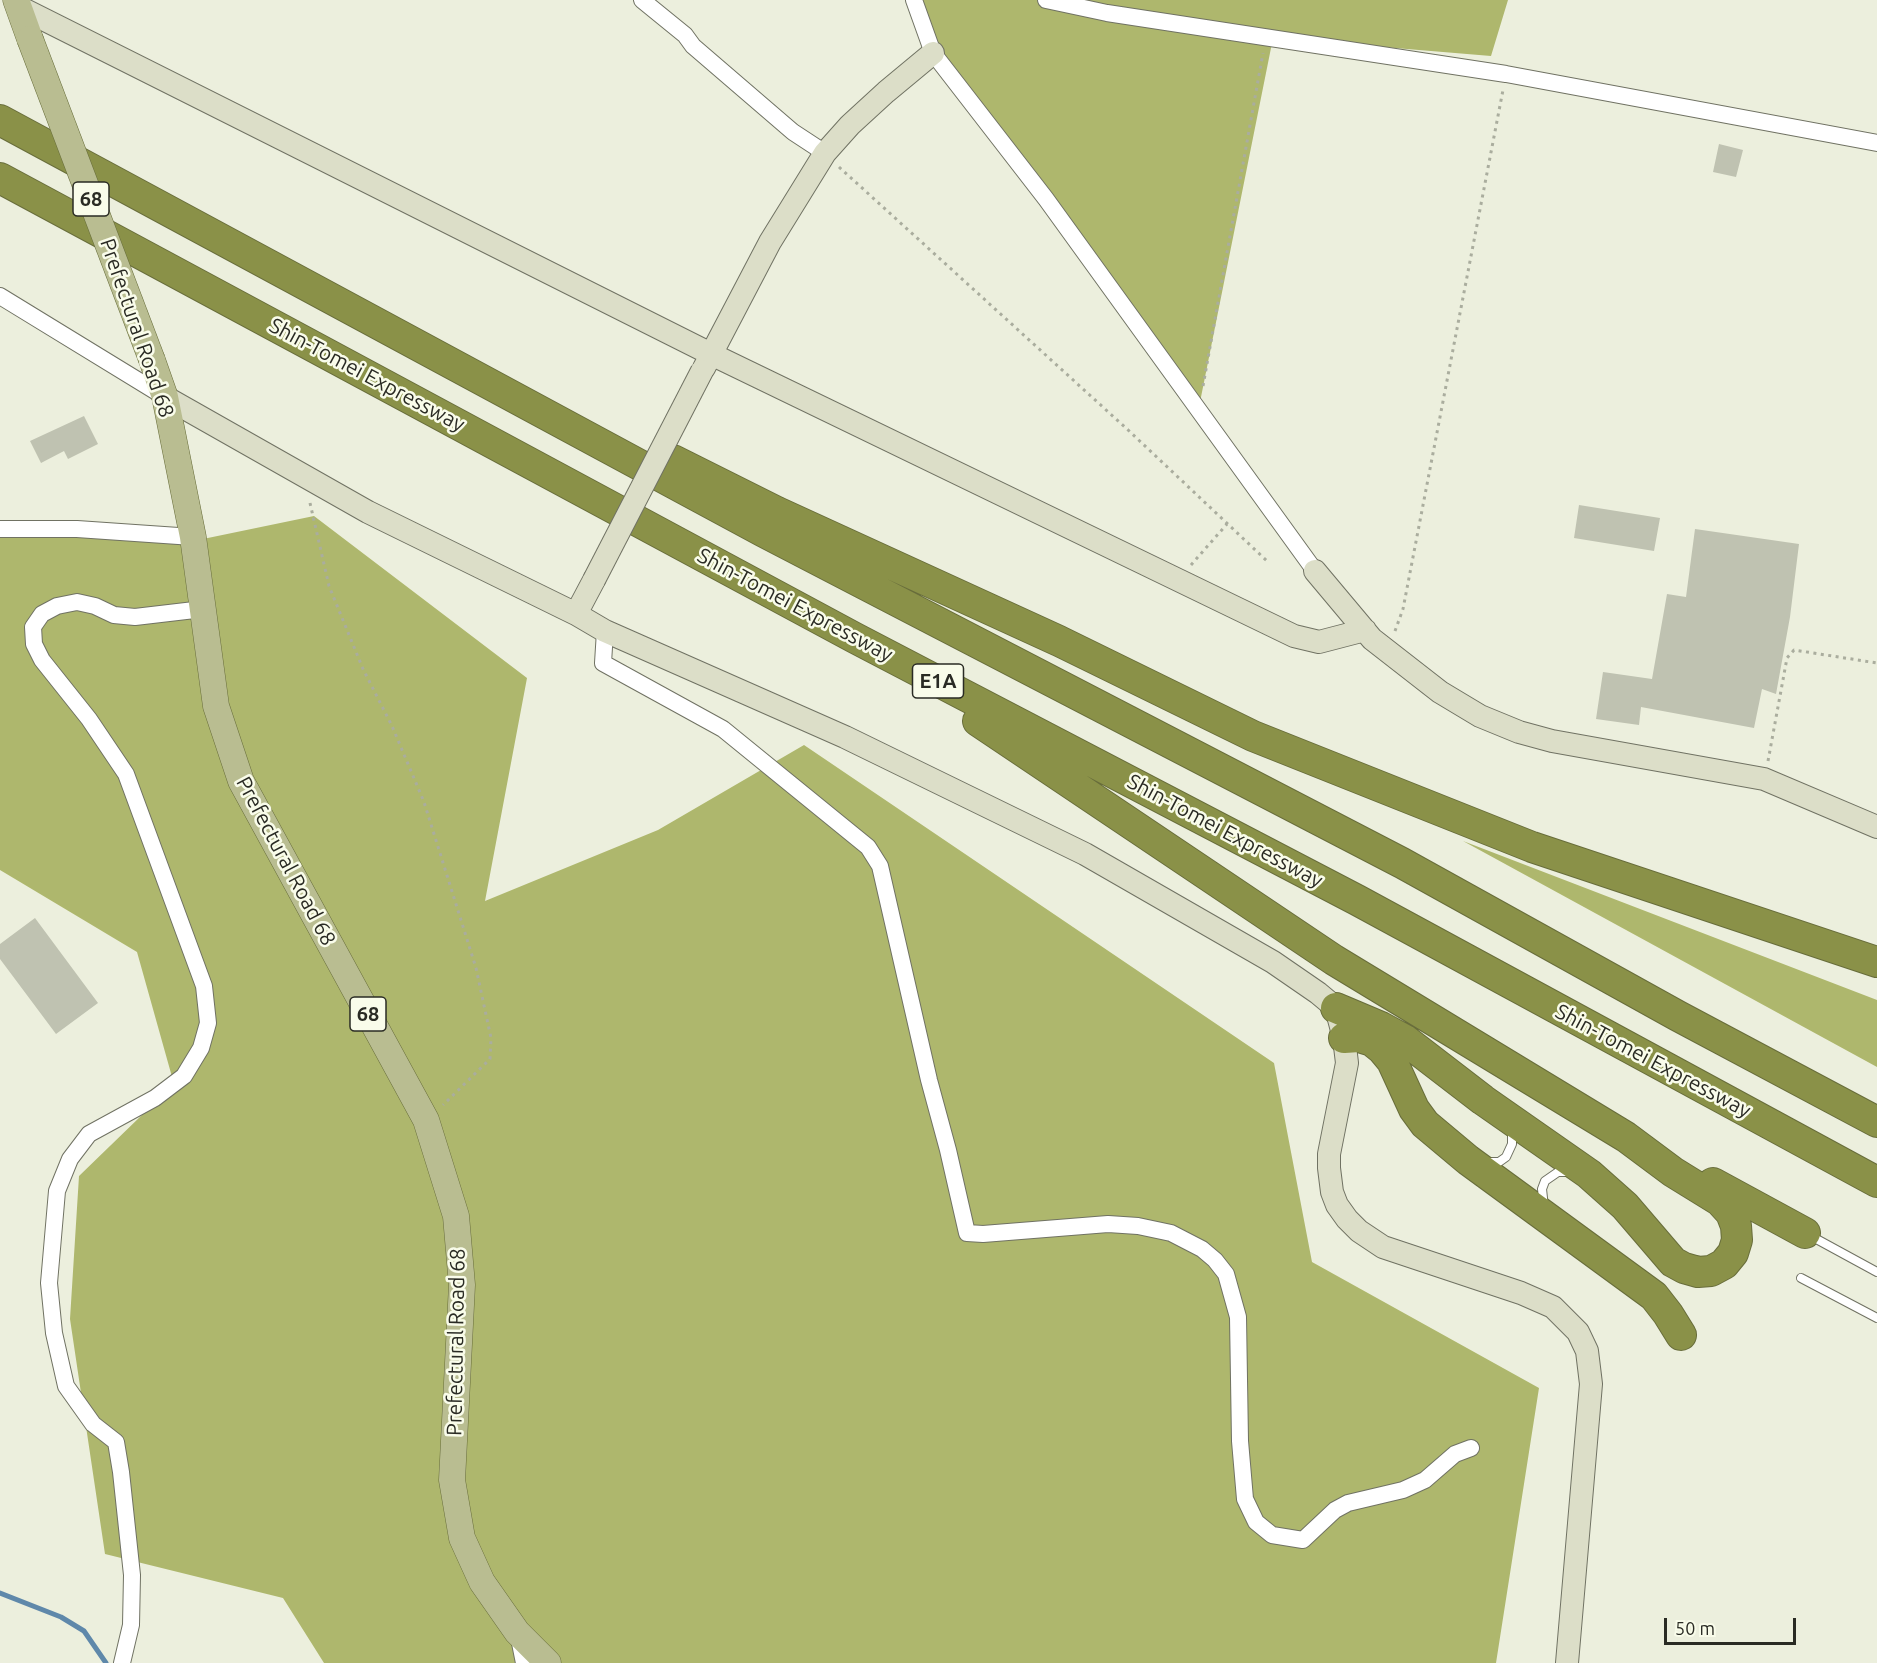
<!DOCTYPE html>
<style>
body{margin:0}
#map{position:relative;width:1877px;height:1663px;overflow:hidden;background:#ecefdd;font-family:Ubuntu,sans-serif}
canvas{display:block}
.scale{position:absolute;left:1664px;top:1618px;width:132px;height:27px;box-sizing:border-box;border:3px solid #2a2b24;border-top:0;padding-left:8px;font-size:18px;line-height:21px;white-space:nowrap;color:#2a2b24;-webkit-text-stroke:4px #f9fcea;paint-order:stroke}
</style>
<div id="map">
<canvas width="1877" height="1663"></canvas>
<div class="scale">50 m</div>
</div>
<script>
const ctx = document.querySelector('canvas').getContext('2d');
ctx.lineJoin = 'round';
function paint(path, color) {
  ctx.fillStyle = color;
  ctx.fill(path, 'evenodd');
}
function toPath(rows) {
  const path = new Path2D();
  for (const r of rows) {
    path.moveTo(r[0], r[1]);
    for (let i = 2; i < r.length; i += 2) path.lineTo(r[i], r[i + 1]);
  }
  return path;
}
function stroke(path, color, width, dash) {
  ctx.strokeStyle = color;
  ctx.lineWidth = width;
  ctx.lineCap = dash ? 'butt' : 'round';
  ctx.setLineDash(dash || []);
  ctx.stroke(path);
}
function write(font, color, halo, rows, align = 'center') {
  ctx.font = font + ' Ubuntu,sans-serif';
  ctx.lineWidth = 5;
  ctx.setLineDash([]);
  ctx.textBaseline = 'middle';
  ctx.strokeStyle = halo;
  ctx.fillStyle = color;
  for (const [text, x, y, turn = 0] of rows) {
    ctx.save();
    ctx.translate(x, y);
    ctx.rotate((+turn || 0) * Math.PI / 180);
    ctx.textAlign = isNaN(turn) ? turn : align;
    if (halo) ctx.strokeText(text, 0, 0);
    ctx.fillText(text, 0, 0);
    ctx.restore();
  }
}
paint(toPath([
 [919,0,1508,0,1491,56,1275,38,1271,48,1200,402,937,58],
 [314,516,527,678,485,901,658,830,804,745,1274,1063,1312,1262,1539,1388,1496,1663,324,1663,283,1598,105,1554,70,1319,79,1176,174,1084,137,952,0,870,0,534,203,539],
 [1463,841,1877,1000,1877,1067]
]), '#aeb76d');
stroke(toPath([
 [0,1593,61,1617,84,1631,106,1663]
]), '#5f88aa', 5);
paint(toPath([
 [1719,144,1743,150,1736,177,1713,172],
 [84,416,98,444,68,459,64,451,41,463,30,441],
 [1579,505,1660,518,1654,551,1574,538],
 [1695,529,1799,544,1790,617,1776,694,1762,689,1754,728,1641,707,1639,725,1596,719,1603,672,1652,679,1667,594,1686,597],
 [35,918,98,1003,56,1034,0,959,0,944]
]), '#bfc2b1');
const lane = toPath([
 [1485,1162,1499,1162,1506,1157,1512,1144,1512,1128],
 [1544,1207,1542,1189,1545,1181,1558,1172,1569,1172],
 [1809,1235,1877,1272],
 [1801,1278,1877,1318]
]);
const street = toPath([
 [642,0,685,35,693,46,793,132,825,153],
 [914,0,933,53,1046,199,1315,571],
 [1046,0,1107,13,1506,74,1877,143],
 [0,296,165,397],
 [0,529,77,529,193,537],
 [605,631,603,663,723,729,868,847,880,866,929,1080,948,1150,967,1233,983,1234,1108,1224,1138,1226,1171,1233,1202,1249,1215,1260,1226,1274,1238,1317,1240,1441,1245,1499,1256,1522,1272,1535,1303,1540,1335,1510,1348,1503,1403,1490,1425,1480,1455,1454,1471,1448],
 [518,1633,524,1663],
 [122,1663,131,1625,132,1575,121,1472,116,1442,93,1424,66,1386,54,1333,49,1283,57,1191,70,1159,89,1134,155,1098,184,1076,201,1048,208,1023,204,986,126,774,89,719,42,660,34,644,33,627,42,614,57,606,77,602,95,606,114,615,135,617,203,609]
]);
const secondary = toPath([
 [19,7,711,354,1294,636,1319,642,1365,630],
 [704,368,770,242,825,153,850,125,886,92,933,53],
 [165,397,368,512,576,614,605,631,845,737,1085,854,1273,962,1318,993,1336,1008,1344,1038,1347,1063,1329,1154,1329,1168,1332,1192,1337,1205,1347,1219,1359,1231,1383,1247,1521,1293,1553,1307,1578,1332,1587,1351,1591,1384,1567,1663],
 [1315,571,1372,639,1440,692,1480,716,1519,732,1552,741,1764,779,1877,827],
 [576,614,594,580]
]);
const primary = toPath([
 [16,0,30,39],
 [152,360,165,397,193,537,216,706,241,781,426,1120,456,1216,462,1285,452,1480,462,1538,482,1582,517,1632,548,1663]
]);
const highway = toPath([
 [0,120,764,532,1402,863,1678,1016,1877,1122],
 [0,178,855,638,1357,900,1877,1182],
 [673,460,777,512,1059,641,1253,736,1532,847,1877,962],
 [978,721,1334,960,1626,1137,1673,1172,1720,1201,1731,1213,1736,1226,1737,1240,1733,1253,1724,1264,1711,1271,1698,1272,1684,1268,1673,1262,1625,1206,1589,1174,1483,1100,1405,1040,1381,1027,1336,1008],
 [1344,1038,1359,1037,1372,1041,1382,1049,1392,1061,1414,1109,1425,1124,1468,1160,1654,1296,1668,1314,1681,1335],
 [1713,1183,1805,1233]
]);
stroke(lane, '#707263', 10);
stroke(street, '#707263', 18);
stroke(secondary, '#707263', 24);
stroke(primary, '#686d3b', 27);
stroke(highway, '#686d3b', 32);
stroke(toPath([
 [839,167,1127,429,1267,561],
 [1203,386,1263,53],
 [310,503,329,586,363,669,392,726,424,802,476,968,491,1038,490,1059,443,1105],
 [1191,565,1227,524],
 [1395,631,1403,609,1503,90],
 [1768,761,1787,658,1794,650,1877,663]
]), '#aaad9e', 3, [3, 4.5]);
stroke(lane, '#fff', 8);
stroke(street, '#fff', 16);
stroke(secondary, '#dcdec8', 22);
stroke(primary, '#b9bd91', 26);
stroke(highway, '#8a9148', 30);
const secondaryBridge = toPath([
 [594,580,702,371]
]);
const primaryBridge = toPath([
 [30,39,152,360]
]);
stroke(secondaryBridge, '#707263', 24, []);
stroke(primaryBridge, '#686d3b', 27, []);
stroke(secondaryBridge, '#dcdec8', 22);
stroke(primaryBridge, '#b9bd91', 26);
for (const [x, y, w] of [
 [91,199,36],
 [938,681,51],
 [368,1014,36]
]) {
  const box = new Path2D();
  box.roundRect(x - w / 2, y - 17, w, 34, 4.5);
  ctx.fillStyle = '#f9fcea';
  ctx.fill(box);
  stroke(box, '#2a2b24', 1.5);
}
write('bold 20px', '#2a2b24', null, [
 ["68",91,199],
 ["E1A",938,681],
 ["68",368,1014]
]);
write('21px', '#2a2b24', '#f9fcea', [
 ["Prefectural Road 68",137,328,71],
 ["Shin-Tomei Expressway",367,375,28],
 ["Shin-Tomei Expressway",795,605,28],
 ["Shin-Tomei Expressway",1225,831,28],
 ["Prefectural Road 68",286,861,62],
 ["Shin-Tomei Expressway",1653,1061,28],
 ["Prefectural Road 68",456,1342,-89]
]);
</script>
